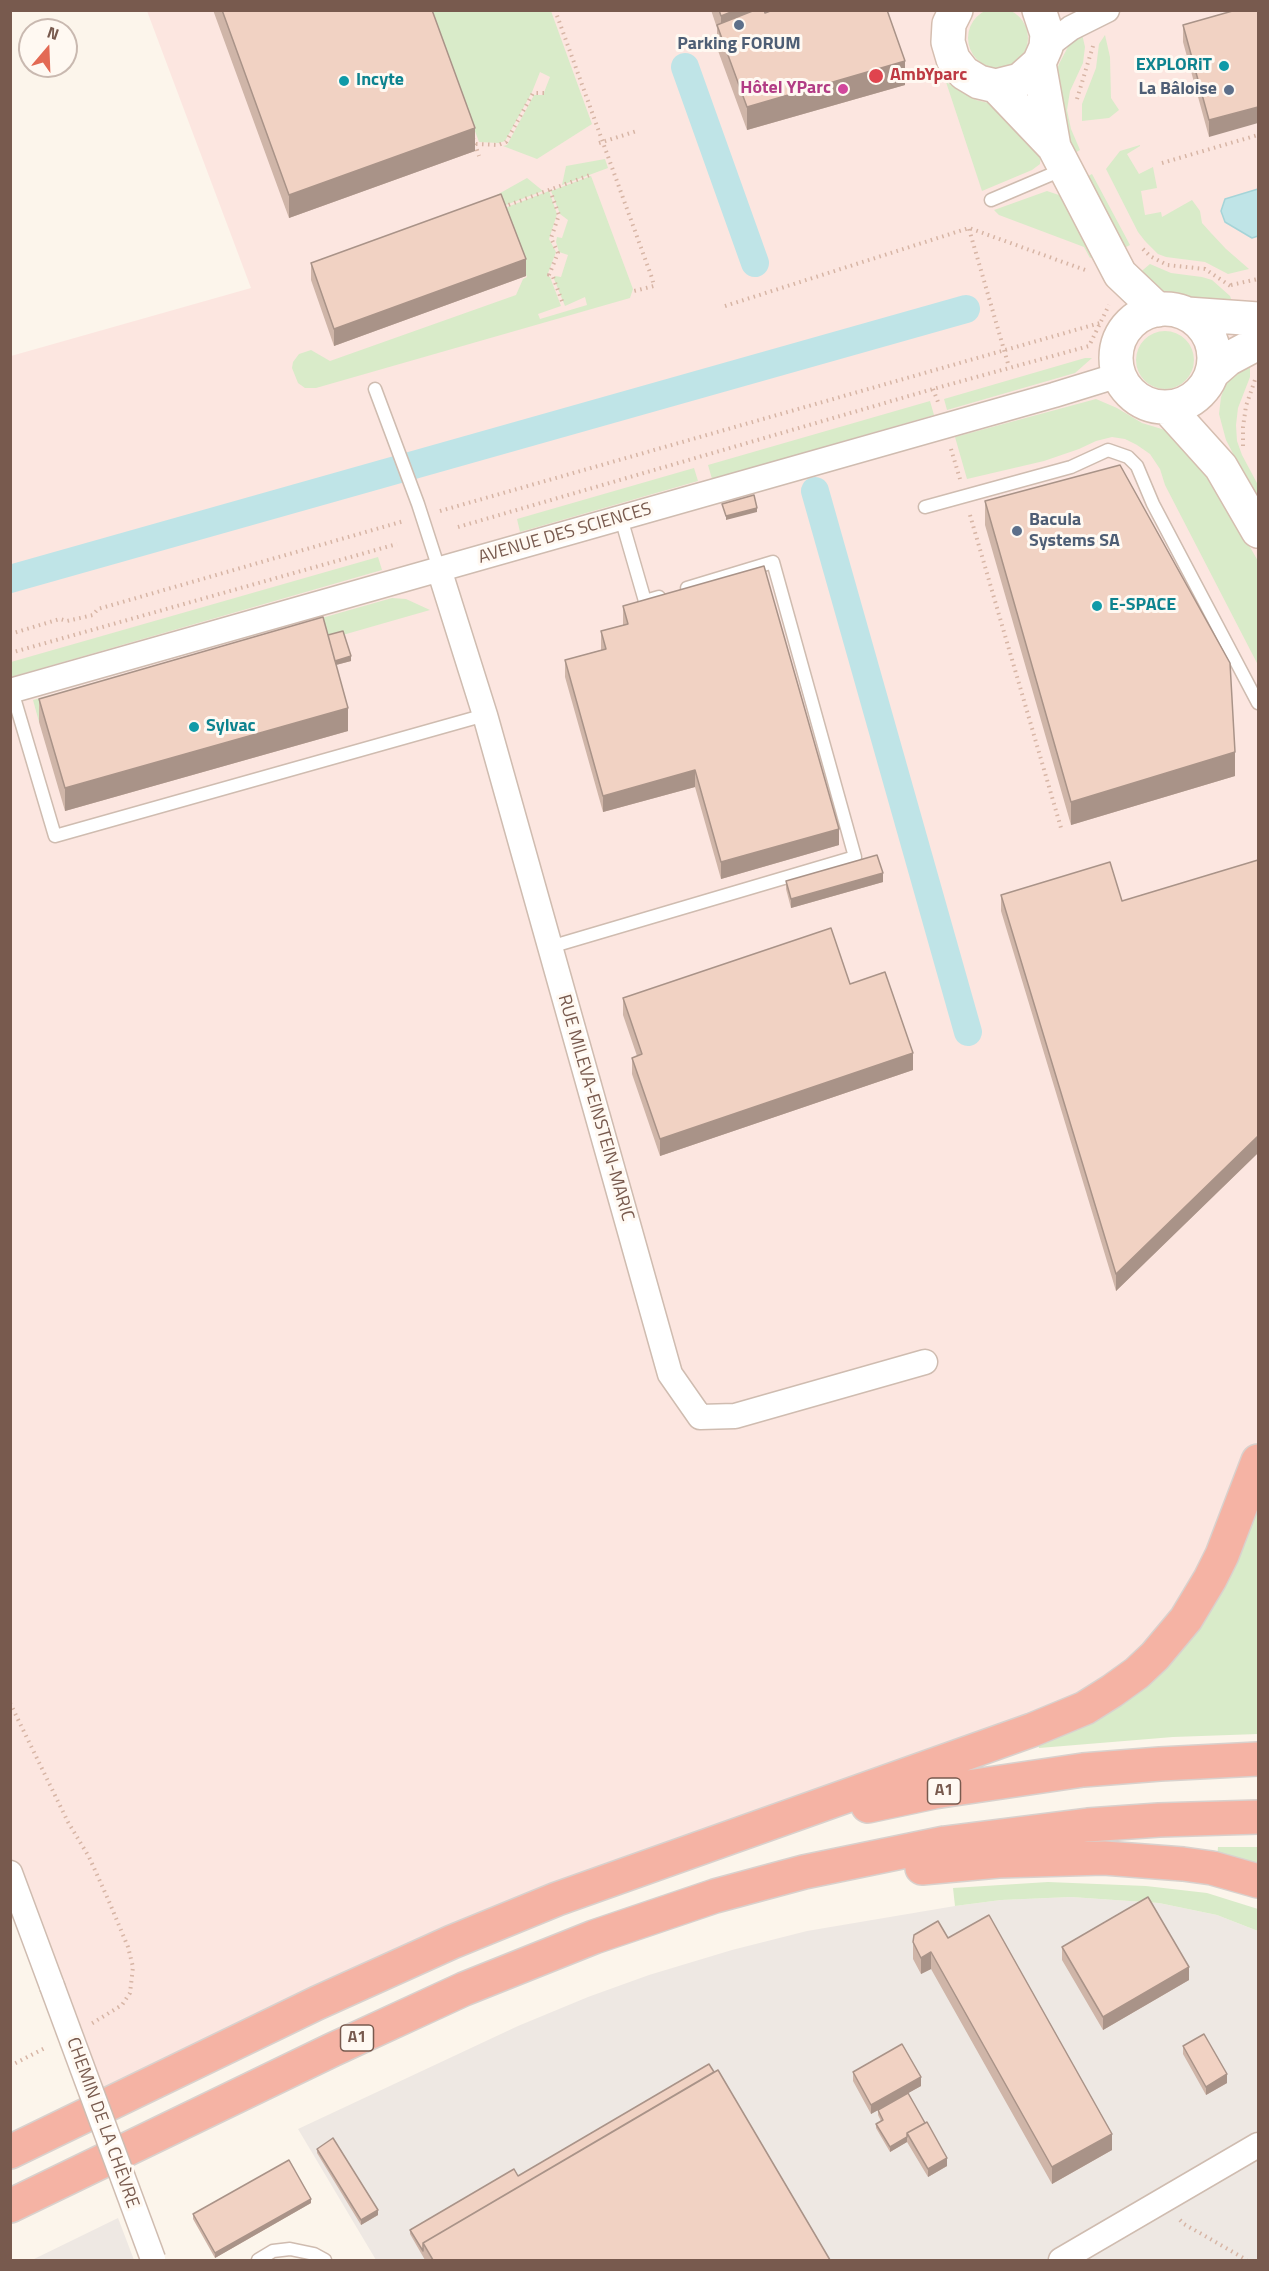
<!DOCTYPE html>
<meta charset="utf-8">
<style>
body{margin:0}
#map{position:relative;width:1269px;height:2271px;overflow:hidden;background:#fcf5eb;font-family:"Titillium Web",sans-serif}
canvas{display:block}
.frame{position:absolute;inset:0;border:12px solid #785a4e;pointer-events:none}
.north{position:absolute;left:18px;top:18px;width:60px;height:60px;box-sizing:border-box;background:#fff9f2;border:2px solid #c9b9b0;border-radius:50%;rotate:19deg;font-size:16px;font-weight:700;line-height:24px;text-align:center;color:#785a4e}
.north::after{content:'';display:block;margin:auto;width:21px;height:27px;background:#e36a54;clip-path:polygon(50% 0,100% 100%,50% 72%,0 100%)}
</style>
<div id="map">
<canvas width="1269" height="2271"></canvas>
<div class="frame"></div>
<div class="north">N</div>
</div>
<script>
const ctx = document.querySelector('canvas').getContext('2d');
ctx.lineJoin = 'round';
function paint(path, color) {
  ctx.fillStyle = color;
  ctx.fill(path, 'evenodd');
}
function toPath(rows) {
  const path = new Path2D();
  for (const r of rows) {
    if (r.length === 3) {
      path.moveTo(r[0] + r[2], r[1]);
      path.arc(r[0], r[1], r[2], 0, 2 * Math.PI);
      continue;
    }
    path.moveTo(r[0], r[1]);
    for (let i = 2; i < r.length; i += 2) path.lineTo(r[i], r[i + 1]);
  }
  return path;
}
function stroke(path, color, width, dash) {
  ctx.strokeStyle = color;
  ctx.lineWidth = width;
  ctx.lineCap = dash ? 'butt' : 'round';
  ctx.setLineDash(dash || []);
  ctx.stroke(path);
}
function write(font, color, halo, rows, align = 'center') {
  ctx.font = font + ' "Titillium Web",sans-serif';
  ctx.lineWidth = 6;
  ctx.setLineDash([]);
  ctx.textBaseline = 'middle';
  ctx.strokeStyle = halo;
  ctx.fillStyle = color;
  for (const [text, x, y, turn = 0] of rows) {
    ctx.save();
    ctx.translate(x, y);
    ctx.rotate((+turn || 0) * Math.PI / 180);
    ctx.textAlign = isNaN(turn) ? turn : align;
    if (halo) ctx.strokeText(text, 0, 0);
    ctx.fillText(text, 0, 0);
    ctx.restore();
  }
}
paint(toPath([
 [147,11,1258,11,1258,1461,1232,1529,1137,1673,557,1899,98,2110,11,1873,11,356,251,288]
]), '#fce6e0');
paint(toPath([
 [1071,1897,1159,1903,1217,1915,1258,1931,1258,2260,376,2260,298,2129,518,2026,588,1997,649,1975,732,1950,807,1931,955,1906,1001,1900],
 [118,2218,134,2260,32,2260]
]), '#eee8e3');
paint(toPath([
 [998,38,30],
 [431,11,551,11,592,124,537,159,503,146,507,145,534,95,543,95,550,77,540,72,532,92,505,141,499,143,479,142],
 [1082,34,1085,47,1083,63,1070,91,1067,110,1071,129,1080,150,1073,154,1050,90,1059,64,1070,43],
 [1105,35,1110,57,1111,98,1119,110,1109,118,1082,121,1082,104,1096,68,1099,44],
 [946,82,976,100,997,105,1041,154,1040,164,1032,170,982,191],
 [1140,145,1140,146,1127,154,1139,174,1153,167,1157,188,1141,191,1145,215,1161,212,1162,217,1192,200,1200,211,1202,223,1211,233,1226,249,1249,269,1228,274,1205,262,1166,257,1158,254,1145,241,1138,232,1106,169,1120,151],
 [605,159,608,168,562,185,566,166],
 [1092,174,1130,245,1122,249,1086,177],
 [591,176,633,289,630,298,316,388,305,388,298,383,292,368,293,362,299,354,311,350,330,361,516,295,523,279,527,277,502,209,549,191,557,214,549,239,556,252,547,276,550,277,561,306,538,314,540,319,587,305,585,297,565,306,554,279,555,276,561,277,568,255,559,252,556,242,557,237,562,238,568,220,560,214,551,191],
 [527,178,543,191,482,214,486,201],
 [1047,191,1059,195,1063,200,1094,256,1090,258,1084,247,999,215,994,210],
 [1150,264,1171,273,1202,277,1212,280,1230,296,1236,312,1159,292,1137,275],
 [1165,360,29],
 [1085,358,1092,358,1075,373,947,410,944,399],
 [1250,364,1250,377,1238,408,1236,425,1237,441,1242,455,1258,485,1258,502,1226,440,1219,414,1221,397,1228,378],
 [1096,399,1117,408,1142,423,1165,430,1177,439,1212,481,1258,561,1258,665,1165,485,1160,469,1150,454,1137,445,1125,439,1112,437,1096,441,1079,449,1044,461,967,479,955,437],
 [930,401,934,415,712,479,708,465],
 [694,468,698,481,520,532,517,519],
 [378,557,382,570,11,677,11,662],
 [392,598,406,599,430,610,39,722,33,700],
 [1258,1483,1258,1734,1173,1737,1039,1748,1037,1740,1115,1701],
 [1218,1847,1258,1847,1258,1869,1217,1857],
 [1048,1882,1146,1886,1207,1893,1258,1909,1258,1931,1217,1915,1159,1903,1071,1897,1001,1900,955,1906,953,1888]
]), '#d9ebc9');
const water = toPath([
 [1258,189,1258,236,1252,238,1225,222,1221,211,1225,199,1258,189]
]);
paint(water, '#bfe4e7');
stroke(water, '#a5d4d8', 1.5);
stroke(toPath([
 [685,67,755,263],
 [815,491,968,1032],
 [10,579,966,309]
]), '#bfe4e7', 28);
const lane = toPath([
 [991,200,1064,169],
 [375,389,418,504,439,569],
 [925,507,1071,467,1108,450,1128,457,1137,466,1153,504,1258,703],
 [621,518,645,601,659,597],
 [12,691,55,836,485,715],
 [550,947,855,857,773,562,687,588],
 [258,2260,273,2251,290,2249,314,2254,325,2260]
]);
const street = toPath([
 [1046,47,1071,28,1107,10],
 [439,569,485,715,670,1374,700,1417,735,1416,925,1362],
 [10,691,1054,395,1119,375],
 [10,1873,52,1986],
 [1061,2260,1258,2145]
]);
const secondary = toPath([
 [956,10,949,24,948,42,953,59,964,73,979,82,996,86,1020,80,1039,63,1046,47,1047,34,1039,10],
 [1039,63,1054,147],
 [996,86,1054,147,1120,274,1158,310],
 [1165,358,49],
 [1187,314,1258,319],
 [1212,373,1228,359,1258,343],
 [1167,407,1221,467,1258,531]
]);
const highway = toPath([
 [868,1806,934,1792,1083,1770,1160,1764,1258,1759],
 [922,1868,998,1861,1104,1858,1183,1864,1212,1868,1258,1881],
 [10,2152,317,2003,452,1942,557,1899,1032,1730,1085,1708,1112,1691,1137,1673,1155,1656,1186,1619,1210,1579,1222,1555,1258,1461],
 [10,2206,332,2050,464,1989,594,1937,715,1896,804,1872,945,1843,1088,1825,1159,1820,1258,1817]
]);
stroke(lane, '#cfbcb0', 15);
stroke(street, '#cfbcb0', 27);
stroke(secondary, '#d5beb0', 36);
stroke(highway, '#d9d1cd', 36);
stroke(toPath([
 [555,10,652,278,654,286,634,291],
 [1077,99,1093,46],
 [473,138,479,156],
 [599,143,637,131],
 [476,144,498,145,506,142,533,93,544,93],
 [1162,163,1258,135],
 [550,190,559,215,551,238,558,253,549,275,553,277,563,304],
 [503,207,590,175],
 [969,229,1009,367],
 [1143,249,1150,256,1167,265,1205,269,1232,287],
 [1231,285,1258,279],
 [725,306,969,228,1085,270],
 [933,389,938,402],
 [1243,446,1243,427,1246,406,1256,377],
 [951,449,960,479],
 [440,511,1100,323],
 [970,515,1061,828],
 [458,527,933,389,1089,346,1109,305],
 [10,634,60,619,67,621,93,615,98,609,404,521],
 [10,653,397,544],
 [10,1703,68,1822,89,1857,108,1899,128,1947,133,1967,130,1993,122,2005,91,2024],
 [10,2066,47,2047],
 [1180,2220,1184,2224,1247,2260]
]), '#d7b5a5', 4, [1.5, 4.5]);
stroke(lane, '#fff', 12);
stroke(street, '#fff', 24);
stroke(secondary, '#fff', 33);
stroke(highway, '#f5b3a4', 33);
const streetBridge = toPath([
 [52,1986,153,2259]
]);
stroke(streetBridge, '#cfbcb0', 27, []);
stroke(streetBridge, '#fff', 24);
paint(toPath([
 [213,10,432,10,475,151,289,218],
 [711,10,887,10,905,85,747,130,717,48,717,28],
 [1236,10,1209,137,1183,42,1183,25],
 [311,263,526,276,334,346,311,280],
 [985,501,1235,776,1071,825,985,525],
 [623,606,839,845,721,879,695,787,603,812,565,677,565,660,601,650,601,631,623,625],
 [328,635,351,661,336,665,348,731,65,811,39,722,39,699],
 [1258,860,1258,1153,1116,1291,1001,911,1001,895,1122,901],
 [786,881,883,882,791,908,786,889],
 [850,984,913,1070,660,1156,632,1074,632,1058,637,1056,623,1015,623,998],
 [948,1938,1112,2150,1052,2184,931,1969,921,1974,913,1959,913,1942],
 [1062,1947,1189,1980,1103,2030,1062,1960],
 [1183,2046,1227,2083,1206,2095,1183,2054],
 [853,2072,921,2086,908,2093,947,2166,928,2177,907,2142,890,2152,876,2128,876,2124,881,2121,878,2115,878,2110,871,2114,853,2081],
 [317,2149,378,2215,361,2225,317,2153],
 [518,2176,830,2260,425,2260,410,2234,410,2230],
 [311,2203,215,2258,193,2219,193,2214]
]), '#cfb5a8');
paint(toPath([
 [736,10,801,10,721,36,721,16],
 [905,61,905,85,747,130,747,107],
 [1258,107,1258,123,1209,137,1209,120],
 [475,128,475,151,289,218,289,195],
 [526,259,526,276,334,346,334,329],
 [757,508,757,512,726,520,726,516],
 [351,656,351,661,332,666,332,662],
 [348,708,348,731,65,811,65,788],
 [1235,752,1235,776,1071,825,1071,802],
 [695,770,695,787,603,812,603,796],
 [839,829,839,845,721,879,721,862],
 [883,873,883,882,791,908,791,899],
 [913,1053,913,1070,660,1156,660,1139],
 [1258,1136,1258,1153,1116,1291,1116,1274],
 [931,1952,931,1969,921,1974,921,1958],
 [1189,1967,1189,1980,1103,2030,1103,2017],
 [1227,2074,1227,2083,1206,2095,1206,2087],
 [921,2077,921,2086,871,2114,871,2105],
 [1112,2134,1112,2150,1052,2184,1052,2167],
 [907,2137,907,2142,890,2152,890,2147],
 [947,2158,947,2166,928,2177,928,2169],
 [311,2199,311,2203,215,2258,215,2253],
 [378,2210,378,2215,361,2225,361,2220]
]), '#a99388');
const building = toPath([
 [222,10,432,10,475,128,289,195,222,10],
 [719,10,736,10,721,16,719,10],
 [755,10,764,10,765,13,773,10,887,10,905,61,747,107,717,25,755,10],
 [1236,10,1258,10,1258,107,1209,120,1183,25,1236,10],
 [501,194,526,259,334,329,311,263,501,194],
 [1120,465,1230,663,1235,752,1071,802,985,501,1120,465],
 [754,495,757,508,726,516,722,504,754,495],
 [764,566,839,829,721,862,695,770,603,796,565,660,606,649,601,631,628,624,623,606,764,566],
 [323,617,348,708,65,788,39,699,323,617],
 [343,631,351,656,335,661,328,635,343,631],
 [877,855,883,873,791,899,786,881,877,855],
 [1258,860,1258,1136,1116,1274,1001,895,1110,862,1122,901,1258,860],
 [831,928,850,984,885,972,913,1053,660,1139,632,1058,642,1054,623,998,831,928],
 [1148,1897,1189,1967,1103,2017,1062,1947,1148,1897],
 [989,1915,1112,2134,1052,2167,931,1952,921,1958,913,1942,914,1935,938,1921,948,1938,989,1915],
 [1204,2034,1227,2074,1206,2087,1183,2046,1204,2034],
 [902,2044,921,2077,871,2105,853,2072,902,2044],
 [709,2064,714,2072,423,2243,423,2251,410,2230,514,2169,518,2176,709,2064],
 [718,2070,830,2260,433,2260,423,2243,718,2070],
 [908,2093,925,2123,907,2133,907,2137,890,2147,876,2124,883,2120,878,2110,908,2093],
 [927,2122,947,2158,928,2169,907,2133,927,2122],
 [333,2138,378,2210,361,2220,317,2149,333,2138],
 [289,2160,311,2199,215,2253,193,2214,289,2160]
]);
paint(building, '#f1d2c3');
stroke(building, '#a99388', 1.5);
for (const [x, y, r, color] of [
 [739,25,6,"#5c6f8a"],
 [1224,66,6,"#0f9aa8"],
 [876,76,8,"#e0444e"],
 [344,81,6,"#0f9aa8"],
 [843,89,6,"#d1479c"],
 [1229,90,6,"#5c6f8a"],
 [1017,531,6,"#5c6f8a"],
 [1097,606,6,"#0f9aa8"],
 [194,727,6,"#0f9aa8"]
]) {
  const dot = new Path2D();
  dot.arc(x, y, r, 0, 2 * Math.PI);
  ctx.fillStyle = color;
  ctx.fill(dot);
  stroke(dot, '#fff9f2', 2);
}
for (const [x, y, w] of [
 [944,1791,33],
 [357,2038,33]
]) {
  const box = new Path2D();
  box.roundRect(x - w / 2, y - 13, w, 26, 4.5);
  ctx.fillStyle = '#fff9f2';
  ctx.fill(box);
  stroke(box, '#785a4e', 1.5);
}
write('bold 16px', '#785a4e', null, [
 ["A1",944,1791],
 ["A1",357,2038]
]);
write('bold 18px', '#4e5e75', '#fff9f2', [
 ["Parking FORUM",739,45],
 ["La Bâloise",1217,90,"right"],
 ["Bacula",1029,521,"left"],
 ["Systems SA",1029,542,"left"]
]);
write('bold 18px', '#0d838f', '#fff9f2', [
 ["EXPLORiT",1212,66,"right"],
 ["Incyte",356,81],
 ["E-SPACE",1109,606],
 ["Sylvac",206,727]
], 'left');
write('bold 18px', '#be3a42', '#fff9f2', [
 ["AmbYparc",890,76]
], 'left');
write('bold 18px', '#b23c85', '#fff9f2', [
 ["Hôtel YParc",831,89]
], 'right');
write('18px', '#785a4e', '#fff9f2', [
 ["AVENUE DES SCIENCES",565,534,-16],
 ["RUE MILEVA-EINSTEIN-MARIC",595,1108,74],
 ["CHEMIN DE LA CHÈVRE",102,2123,70]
]);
</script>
